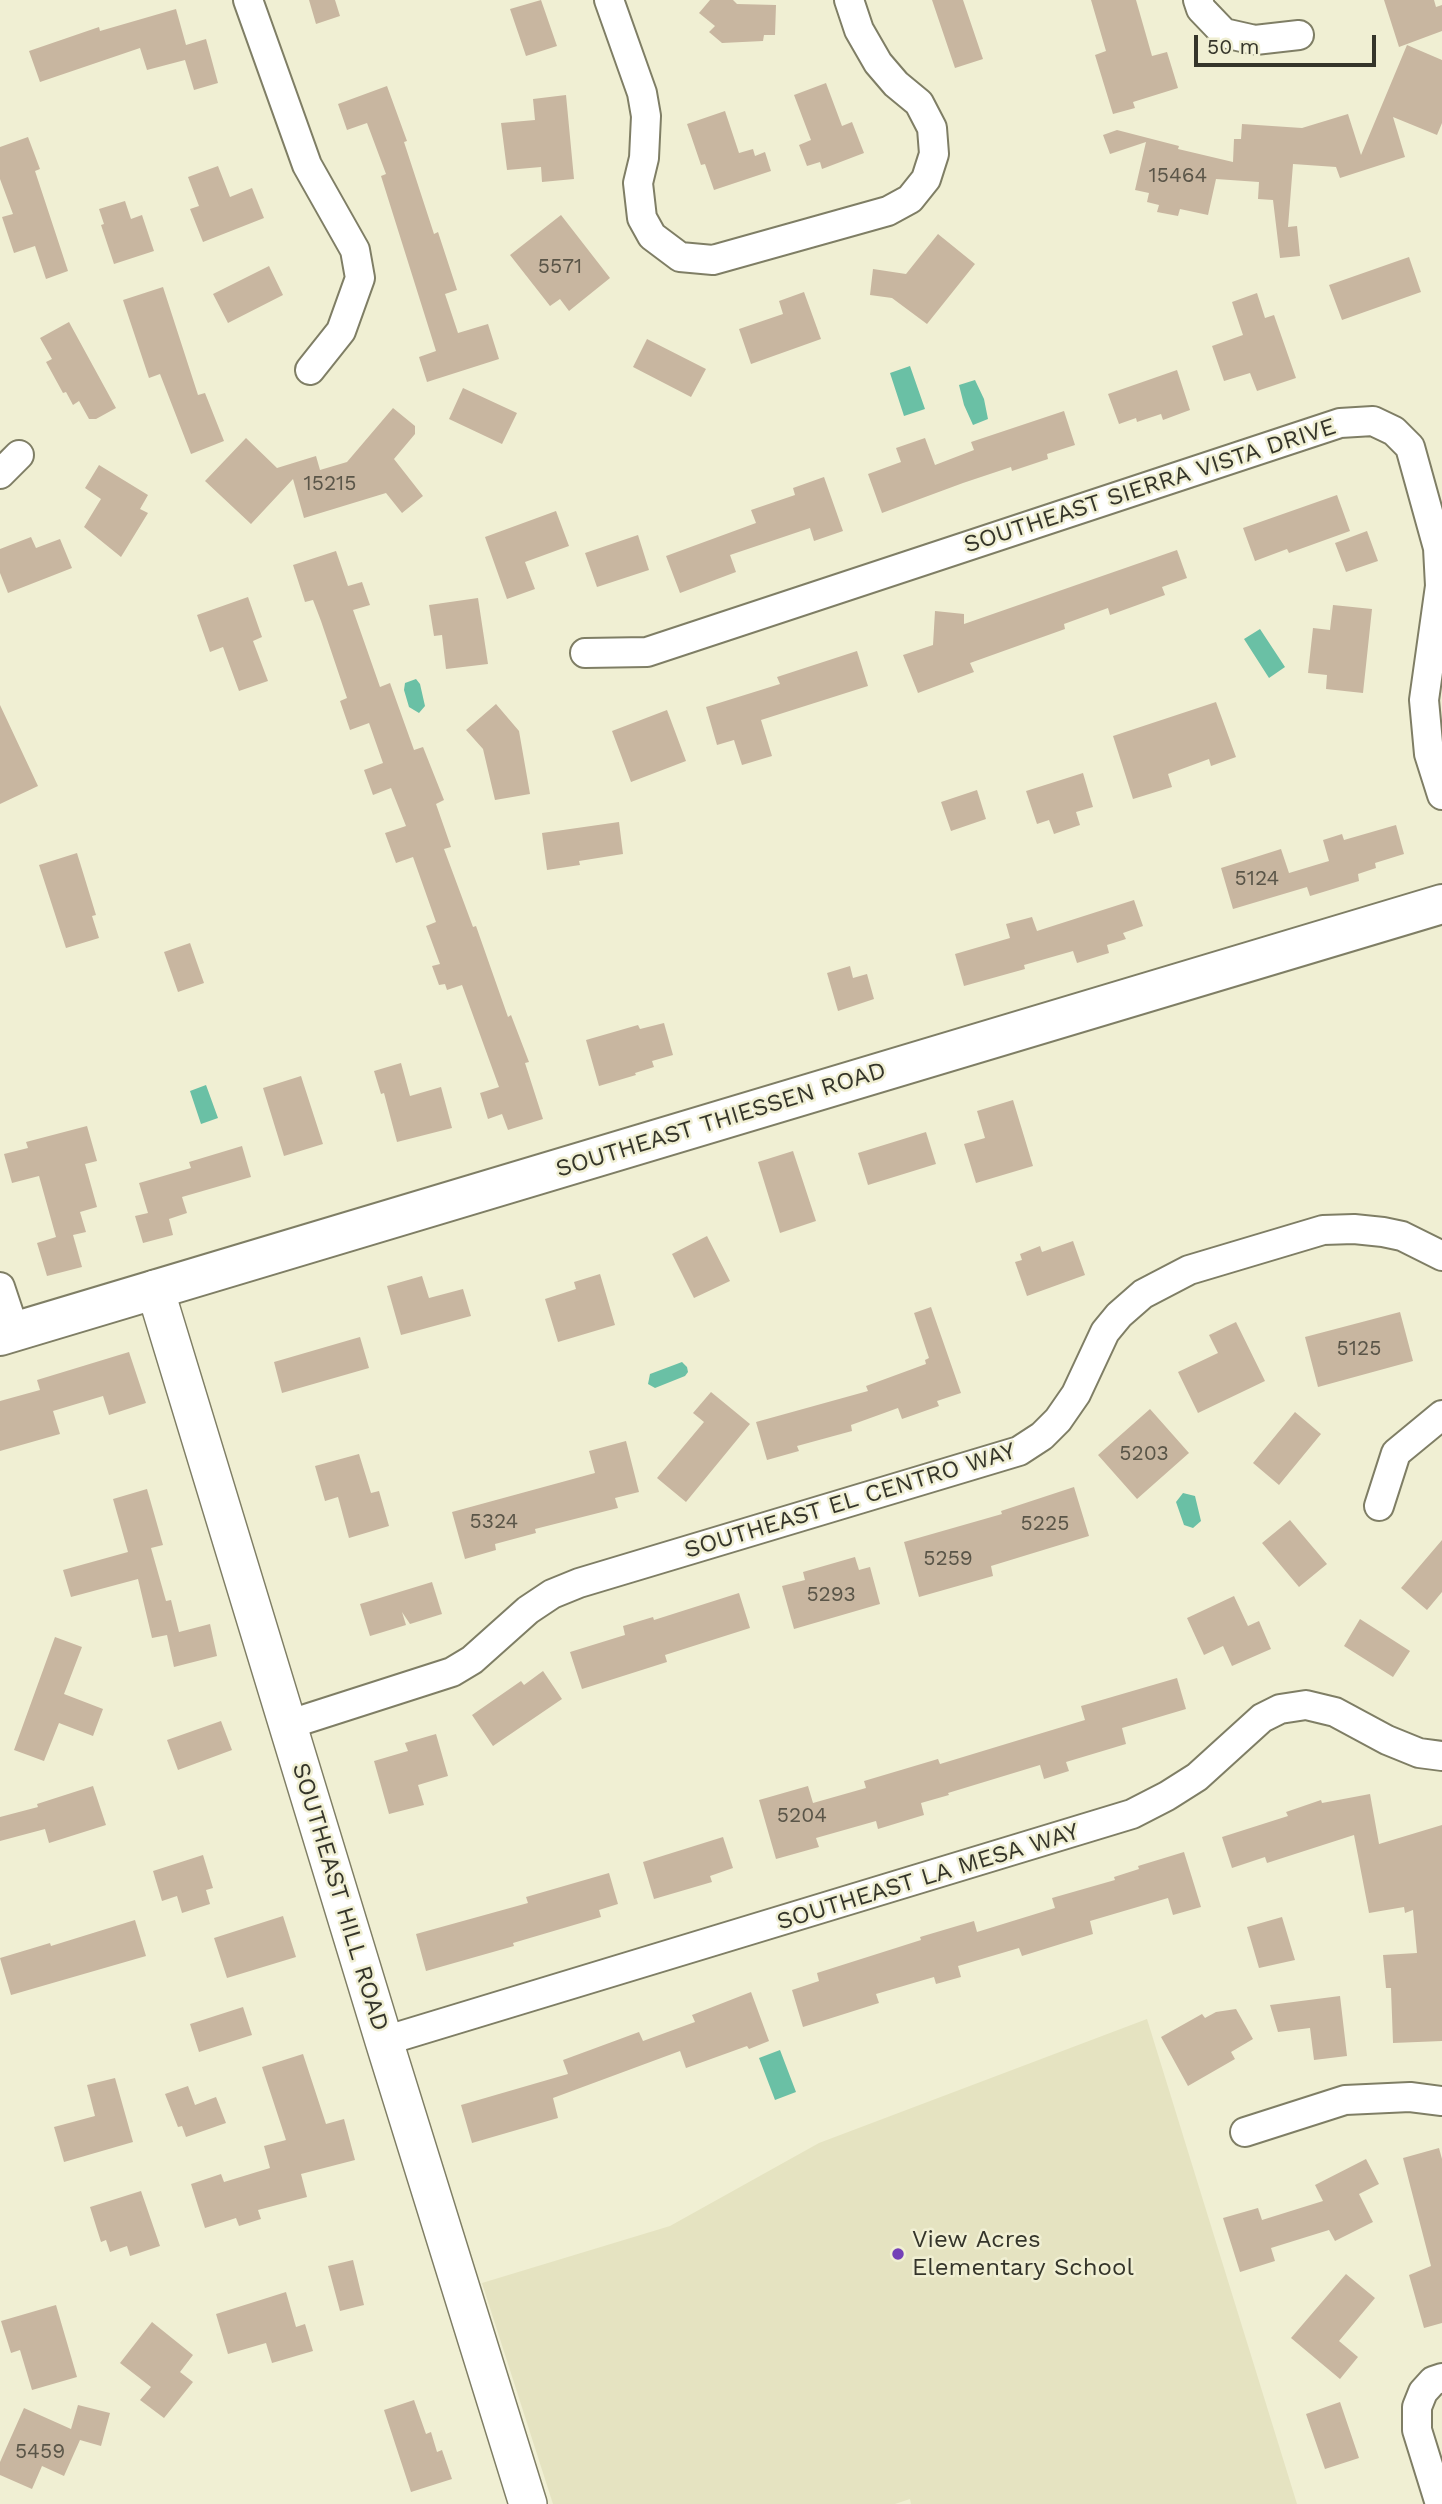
<!DOCTYPE html>
<style>
body{margin:0}
#map{position:relative;width:1442px;height:2504px;overflow:hidden;background:#f0efd3;font-family:"Work Sans",sans-serif}
canvas{display:block}
.scale{position:absolute;left:1194px;top:35px;width:182px;height:32px;box-sizing:border-box;border:4px solid #35352a;border-top:0;padding-left:9px;font-size:21px;line-height:24px;white-space:nowrap;color:#35352a;-webkit-text-stroke:5px #f0efd3;paint-order:stroke}
</style>
<div id="map">
<canvas width="1442" height="2504"></canvas>
<div class="scale">50 m</div>
</div>
<script>
const ctx = document.querySelector('canvas').getContext('2d');
ctx.lineJoin = 'round';
function paint(path, color) {
  ctx.fillStyle = color;
  ctx.fill(path, 'evenodd');
}
function toPath(rows) {
  const path = new Path2D();
  for (const r of rows) {
    path.moveTo(r[0], r[1]);
    for (let i = 2; i < r.length; i += 2) path.lineTo(r[i], r[i + 1]);
  }
  return path;
}
function stroke(path, color, width, dash) {
  ctx.strokeStyle = color;
  ctx.lineWidth = width;
  ctx.lineCap = dash ? 'butt' : 'round';
  ctx.setLineDash(dash || []);
  ctx.stroke(path);
}
function write(font, color, halo, rows, align = 'center') {
  ctx.font = font + ' "Work Sans",sans-serif';
  ctx.lineWidth = 5;
  ctx.setLineDash([]);
  ctx.textBaseline = 'middle';
  ctx.strokeStyle = halo;
  ctx.fillStyle = color;
  for (const [text, x, y, turn = 0] of rows) {
    ctx.save();
    ctx.translate(x, y);
    ctx.rotate((+turn || 0) * Math.PI / 180);
    ctx.textAlign = isNaN(turn) ? turn : align;
    if (halo) ctx.strokeText(text, 0, 0);
    ctx.fillText(text, 0, 0);
    ctx.restore();
  }
}
paint(toPath([
 [1147,2019,1297,2504,911,2504,910,2499,895,2504,553,2504,482,2283,670,2226,819,2143]
]), '#e5e3c1');
paint(toPath([
 [910,366,925,409,904,416,890,373],
 [975,380,984,399,988,419,973,425,964,405,959,385],
 [1260,629,1285,667,1269,678,1244,639],
 [416,679,420,684,425,706,419,713,409,707,404,690,405,683],
 [206,1085,218,1118,201,1124,190,1091],
 [682,1362,687,1367,688,1372,685,1376,655,1388,648,1384,650,1374],
 [1183,1493,1195,1496,1201,1521,1193,1528,1184,1525,1176,1502],
 [780,2050,796,2092,775,2100,759,2058]
]), '#6ac0a5');
paint(toPath([
 [309,0,335,0,340,16,316,24],
 [541,0,557,46,526,56,510,9],
 [710,0,733,0,737,4,776,5,775,35,764,35,763,41,722,43,709,32,715,26,699,13],
 [932,0,963,0,983,59,955,68],
 [1091,0,1136,0,1152,56,1167,52,1178,88,1133,102,1135,108,1113,114,1095,55,1106,51],
 [1384,0,1434,0,1436,7,1442,5,1442,31,1399,47],
 [176,9,186,45,206,39,218,83,194,90,185,60,147,70,140,48,40,82,29,51,99,27,100,31],
 [1407,45,1442,60,1442,123,1437,135,1393,117,1405,157,1340,178,1336,167,1293,164,1288,227,1297,226,1300,256,1280,258,1273,200,1258,199,1259,182,1216,179,1208,215,1180,209,1178,216,1157,212,1159,205,1147,202,1149,193,1135,190,1146,142,1110,154,1103,135,1117,130,1179,146,1178,149,1233,162,1234,139,1241,139,1242,124,1302,128,1348,114,1361,155],
 [826,83,842,126,852,122,864,153,822,169,820,162,807,166,799,145,811,140,794,95],
 [387,86,407,141,404,142,434,234,438,232,457,290,445,294,458,333,488,324,499,359,427,382,419,357,436,351,381,176,386,174,367,123,347,130,338,104],
 [566,95,574,179,542,182,541,167,507,170,501,123,535,120,533,99],
 [725,111,739,153,753,149,755,156,765,152,771,171,714,190,705,164,701,165,687,124],
 [28,137,40,169,35,171,68,271,46,279,35,246,14,253,2,217,13,214,0,179,0,147],
 [218,166,230,197,252,188,264,218,203,242,190,209,199,206,188,177],
 [125,201,131,219,142,215,154,251,114,264,101,225,104,224,99,209],
 [561,215,610,278,569,311,560,299,550,306,510,255],
 [938,234,975,264,927,324,892,298,870,295,873,269,906,274],
 [1409,257,1421,292,1342,320,1329,285],
 [269,266,283,295,228,323,213,294],
 [163,287,198,395,205,393,224,441,191,454,160,374,149,378,123,300],
 [804,292,821,339,751,364,739,329,783,314,779,301],
 [1257,293,1265,318,1274,315,1296,378,1257,391,1250,373,1224,381,1212,346,1243,335,1232,302],
 [69,322,116,408,96,419,89,419,79,401,73,405,66,392,63,393,46,362,52,359,40,338],
 [647,339,706,369,691,397,633,367],
 [1177,370,1190,410,1163,420,1161,414,1137,422,1136,418,1119,424,1108,394],
 [463,388,517,413,502,444,449,419],
 [393,408,415,426,415,434,394,459,423,496,402,513,386,493,304,518,293,479,251,524,205,481,246,438,277,468,316,456,320,470,347,462],
 [1064,411,1075,445,1047,454,1048,459,1012,471,1011,467,963,483,882,513,868,474,901,462,896,448,925,438,935,465,974,450,971,442],
 [99,465,148,495,140,509,148,513,121,557,84,527,101,499,85,488],
 [824,477,843,531,814,541,810,528,730,555,736,572,680,593,666,556,756,523,751,510,795,495,793,488],
 [1337,495,1350,531,1289,553,1287,549,1255,561,1243,528],
 [556,511,569,546,525,562,535,589,507,599,485,537],
 [1367,531,1378,561,1346,572,1335,543],
 [638,535,649,570,597,587,585,553],
 [31,537,36,548,60,539,72,568,8,593,0,573,0,549],
 [1177,550,1187,578,1162,587,1165,595,1110,615,1108,608,1064,624,1065,629,970,663,974,672,918,693,903,655,933,645,935,611,964,614,964,624],
 [336,551,348,586,362,582,370,605,353,610,380,687,390,683,414,750,423,747,444,800,436,804,451,847,444,849,473,927,476,926,508,1017,511,1015,529,1062,525,1063,543,1119,508,1130,502,1114,488,1119,480,1093,499,1087,462,985,447,990,445,984,439,985,432,966,440,964,426,926,436,922,413,857,396,863,385,833,406,826,391,788,373,795,364,770,383,763,369,723,350,730,340,701,347,698,321,621,313,600,305,602,293,565],
 [248,597,262,637,253,641,268,681,239,691,223,647,210,652,197,615],
 [478,598,488,664,446,669,442,635,434,636,429,605],
 [1333,605,1372,609,1363,693,1326,689,1327,675,1308,673,1313,628,1330,630],
 [857,651,868,686,761,720,772,756,742,765,734,740,717,745,706,707,780,684,777,677],
 [1216,702,1236,757,1211,766,1209,759,1168,774,1172,787,1133,799,1113,736],
 [496,704,519,731,530,794,495,800,483,749,466,730],
 [0,705,38,786,0,804],
 [667,710,686,761,631,782,612,731],
 [1083,773,1093,807,1076,812,1080,825,1054,834,1049,820,1037,824,1026,791],
 [977,790,986,819,951,831,941,802],
 [619,822,623,854,579,861,580,865,547,870,542,833],
 [1396,825,1404,854,1375,863,1376,868,1358,874,1359,881,1310,896,1307,887,1233,909,1221,868,1281,849,1289,873,1329,861,1323,840,1342,834,1344,840],
 [77,853,96,915,92,916,99,938,66,948,39,865],
 [1134,900,1143,926,1123,933,1126,939,1107,945,1109,953,1077,963,1073,951,1024,965,1025,969,964,986,955,954,1010,938,1006,924,1032,917,1037,931],
 [190,943,204,983,178,992,164,952],
 [850,966,853,978,867,974,874,999,838,1011,827,973],
 [664,1023,673,1055,652,1061,654,1067,635,1073,636,1075,599,1086,586,1040,638,1025,640,1029],
 [401,1063,410,1096,441,1087,452,1128,397,1142,384,1093,381,1094,374,1071],
 [301,1076,323,1144,284,1156,263,1088],
 [1013,1100,1033,1166,976,1183,964,1144,985,1138,977,1111],
 [87,1126,97,1161,85,1164,97,1207,80,1212,86,1232,73,1235,82,1267,47,1276,37,1243,56,1237,39,1176,12,1183,4,1154,28,1148,26,1142],
 [926,1132,936,1164,868,1185,858,1153],
 [242,1146,251,1177,182,1197,187,1213,169,1219,173,1235,143,1243,135,1216,148,1213,139,1183,191,1168,189,1162],
 [793,1151,816,1221,780,1233,758,1162],
 [707,1236,730,1281,694,1298,672,1254],
 [1073,1241,1085,1275,1027,1296,1015,1262,1022,1260,1020,1254,1040,1246,1042,1252],
 [600,1274,615,1325,558,1342,545,1299,576,1289,574,1282],
 [422,1276,429,1298,463,1289,471,1316,401,1335,387,1286],
 [931,1307,961,1393,937,1401,939,1406,902,1419,898,1408,851,1425,852,1431,797,1446,799,1451,767,1460,756,1422,868,1391,866,1386,926,1364,925,1360,929,1358,914,1313],
 [1400,1312,1413,1361,1318,1387,1305,1337],
 [1236,1322,1265,1381,1198,1413,1178,1372,1218,1353,1209,1335],
 [360,1337,369,1368,282,1393,274,1362],
 [129,1352,146,1403,109,1415,103,1396,53,1411,60,1434,0,1451,0,1401,40,1390,37,1380],
 [711,1392,750,1424,686,1502,657,1478,704,1422,693,1413],
 [1150,1409,1189,1453,1137,1499,1098,1455],
 [1295,1412,1321,1434,1279,1485,1253,1463],
 [626,1441,639,1492,615,1498,618,1508,535,1529,536,1533,495,1544,496,1550,465,1559,452,1512,595,1473,589,1451],
 [359,1454,371,1493,379,1491,389,1526,349,1538,338,1497,325,1501,315,1466],
 [1074,1487,1089,1536,991,1566,993,1576,919,1597,904,1542,1002,1514,1001,1511],
 [147,1489,163,1545,151,1548,166,1601,171,1600,179,1632,210,1624,217,1656,174,1667,167,1635,152,1638,138,1579,71,1597,63,1570,128,1552,113,1499],
 [1290,1520,1327,1564,1299,1587,1262,1543],
 [1442,1540,1442,1592,1427,1610,1401,1588],
 [855,1557,859,1570,870,1567,880,1604,794,1629,782,1586,805,1580,803,1572],
 [432,1582,442,1614,410,1624,402,1612,406,1625,370,1636,360,1604],
 [739,1593,750,1628,665,1655,667,1662,582,1689,570,1652,625,1635,623,1626,653,1617,654,1620],
 [1234,1596,1248,1626,1259,1621,1271,1649,1232,1666,1223,1646,1204,1655,1187,1618],
 [1360,1619,1410,1651,1393,1677,1344,1646],
 [55,1637,82,1647,64,1694,103,1709,93,1736,59,1723,44,1761,14,1750],
 [543,1671,562,1699,493,1746,472,1715,521,1681,524,1685],
 [1177,1678,1186,1709,1122,1728,1126,1744,1066,1762,1069,1771,1044,1779,1040,1765,948,1793,949,1795,921,1803,924,1815,878,1829,876,1821,816,1838,819,1847,776,1859,759,1800,808,1786,813,1803,866,1788,864,1781,938,1759,940,1764,1085,1720,1081,1706],
 [221,1721,232,1750,178,1770,167,1740],
 [436,1734,448,1776,418,1785,424,1805,389,1814,374,1761,408,1751,405,1743],
 [93,1786,106,1825,49,1843,45,1829,0,1841,0,1817,38,1807,37,1804],
 [1370,1794,1379,1844,1442,1825,1442,2041,1393,2043,1391,1988,1386,1988,1383,1955,1417,1953,1413,1910,1405,1913,1404,1907,1369,1913,1354,1835,1267,1863,1265,1857,1232,1868,1222,1837,1288,1816,1286,1812,1321,1800,1322,1803],
 [723,1837,733,1868,710,1876,712,1882,654,1899,643,1862],
 [1184,1852,1201,1907,1173,1915,1168,1898,1090,1921,1093,1934,1022,1956,1019,1948,958,1966,961,1977,936,1984,934,1977,876,1994,879,2003,803,2027,792,1990,819,1981,817,1973,921,1940,920,1937,974,1921,977,1932,1055,1908,1052,1898,1115,1880,1114,1877,1139,1869,1138,1866],
 [203,1855,213,1888,206,1890,210,1904,182,1913,177,1896,162,1901,153,1871],
 [609,1873,618,1904,599,1910,601,1917,513,1943,514,1946,426,1971,416,1934,528,1903,526,1897],
 [283,1916,296,1957,227,1978,214,1938],
 [1282,1917,1295,1960,1259,1968,1247,1927],
 [135,1920,146,1956,11,1995,0,1958,50,1943,51,1946],
 [751,1992,769,2041,749,2049,747,2046,686,2068,680,2051,553,2098,558,2118,472,2143,461,2105,568,2074,563,2060,639,2032,643,2041,695,2022,692,2015],
 [1340,1996,1347,2056,1314,2060,1310,2028,1278,2032,1270,2005],
 [243,2007,252,2035,199,2052,190,2024],
 [1236,2009,1253,2039,1231,2052,1235,2059,1188,2086,1161,2037,1202,2014,1205,2018,1216,2012],
 [303,2054,326,2124,344,2119,355,2160,301,2174,307,2197,258,2210,261,2219,239,2226,236,2218,205,2228,191,2184,221,2174,224,2182,270,2168,264,2146,286,2140,262,2067],
 [115,2078,133,2142,64,2162,54,2127,95,2116,87,2085],
 [188,2086,195,2105,216,2097,226,2123,186,2137,182,2126,178,2127,165,2094],
 [1439,2148,1442,2159,1442,2323,1424,2328,1409,2275,1431,2266,1403,2158],
 [1366,2159,1379,2184,1359,2194,1373,2222,1335,2241,1329,2230,1271,2248,1275,2261,1240,2272,1223,2218,1258,2208,1262,2220,1323,2201,1315,2185],
 [141,2191,160,2246,130,2256,127,2246,110,2252,106,2240,101,2242,90,2207],
 [353,2260,364,2305,340,2311,328,2266],
 [1346,2274,1375,2298,1339,2341,1358,2357,1340,2379,1291,2338],
 [286,2292,296,2327,305,2324,313,2351,272,2363,266,2343,228,2354,216,2314],
 [56,2305,77,2377,32,2390,20,2350,11,2353,1,2321],
 [152,2322,193,2355,180,2372,193,2382,164,2418,140,2400,151,2387,120,2363],
 [414,2400,426,2434,431,2432,437,2452,442,2450,452,2479,411,2492,384,2410],
 [1340,2402,1359,2458,1325,2469,1306,2414],
 [78,2405,110,2413,101,2446,80,2440,64,2476,42,2466,32,2489,0,2475,0,2462,24,2408,71,2429]
]), '#c8b6a0');
const minor = toPath([
 [248,0,307,165,355,250,360,278,341,331,310,370],
 [609,0,642,93,646,116,644,158,638,183,642,218,652,236,680,257,713,260,888,211,910,199,926,179,934,154,932,128,919,103,896,84,878,63,859,30,849,0],
 [1198,0,1201,9,1224,33,1255,40,1299,35],
 [0,474,19,455],
 [585,653,647,652,1340,423,1373,421,1394,431,1410,447,1438,548,1440,586,1424,700,1429,754,1442,795],
 [0,1287,15,1332],
 [1379,1506,1396,1453,1442,1415],
 [287,1725,452,1672,472,1660,528,1610,552,1594,579,1583,1019,1451,1042,1436,1058,1420,1076,1394,1105,1332,1119,1315,1143,1294,1189,1270,1323,1230,1354,1229,1383,1232,1402,1236,1442,1256],
 [384,2041,1132,1814,1167,1796,1197,1777,1262,1718,1280,1709,1306,1705,1335,1712,1387,1740,1419,1753,1442,1756],
 [1245,2132,1345,2100,1410,2097,1442,2101],
 [1440,2504,1417,2430,1417,2407,1423,2392,1433,2381,1442,2378]
]);
const tertiary = toPath([
 [155,1289,384,2041,528,2504]
]);
const secondary = toPath([
 [0,1336,1442,904]
]);
stroke(minor, '#7f7e65', 32);
stroke(tertiary, '#7f7e65', 40);
stroke(secondary, '#7f7e65', 42);
stroke(minor, '#fff', 28);
stroke(tertiary, '#fff', 37);
stroke(secondary, '#fff', 38);
for (const [x, y, r, color] of [
 [898,2254,7,"#7440b7"]
]) {
  const dot = new Path2D();
  dot.arc(x, y, r, 0, 2 * Math.PI);
  ctx.fillStyle = color;
  ctx.fill(dot);
  stroke(dot, '#f0efd3', 2.5);
}
write('21px', '#5a5548', null, [
 ["15464",1178,176],
 ["5571",560,267],
 ["15215",330,484],
 ["5124",1257,879],
 ["5125",1359,1349],
 ["5203",1144,1454],
 ["5324",494,1522],
 ["5225",1045,1524],
 ["5259",948,1559],
 ["5293",831,1595],
 ["5204",802,1816],
 ["5459",40,2452]
]);
write('24px', '#35352a', '#f0efd3', [
 ["SOUTHEAST SIERRA VISTA DRIVE",1150,486,-18],
 ["SOUTHEAST THIESSEN ROAD",721,1120,-17],
 ["SOUTHEAST EL CENTRO WAY",850,1501,-17],
 ["SOUTHEAST LA MESA WAY",928,1877,-17],
 ["SOUTHEAST HILL ROAD",340,1897,73]
]);
write('24px', '#35352a', '#f0efd3', [
 ["View Acres",912,2240],
 ["Elementary School",912,2268]
], 'left');
</script>
